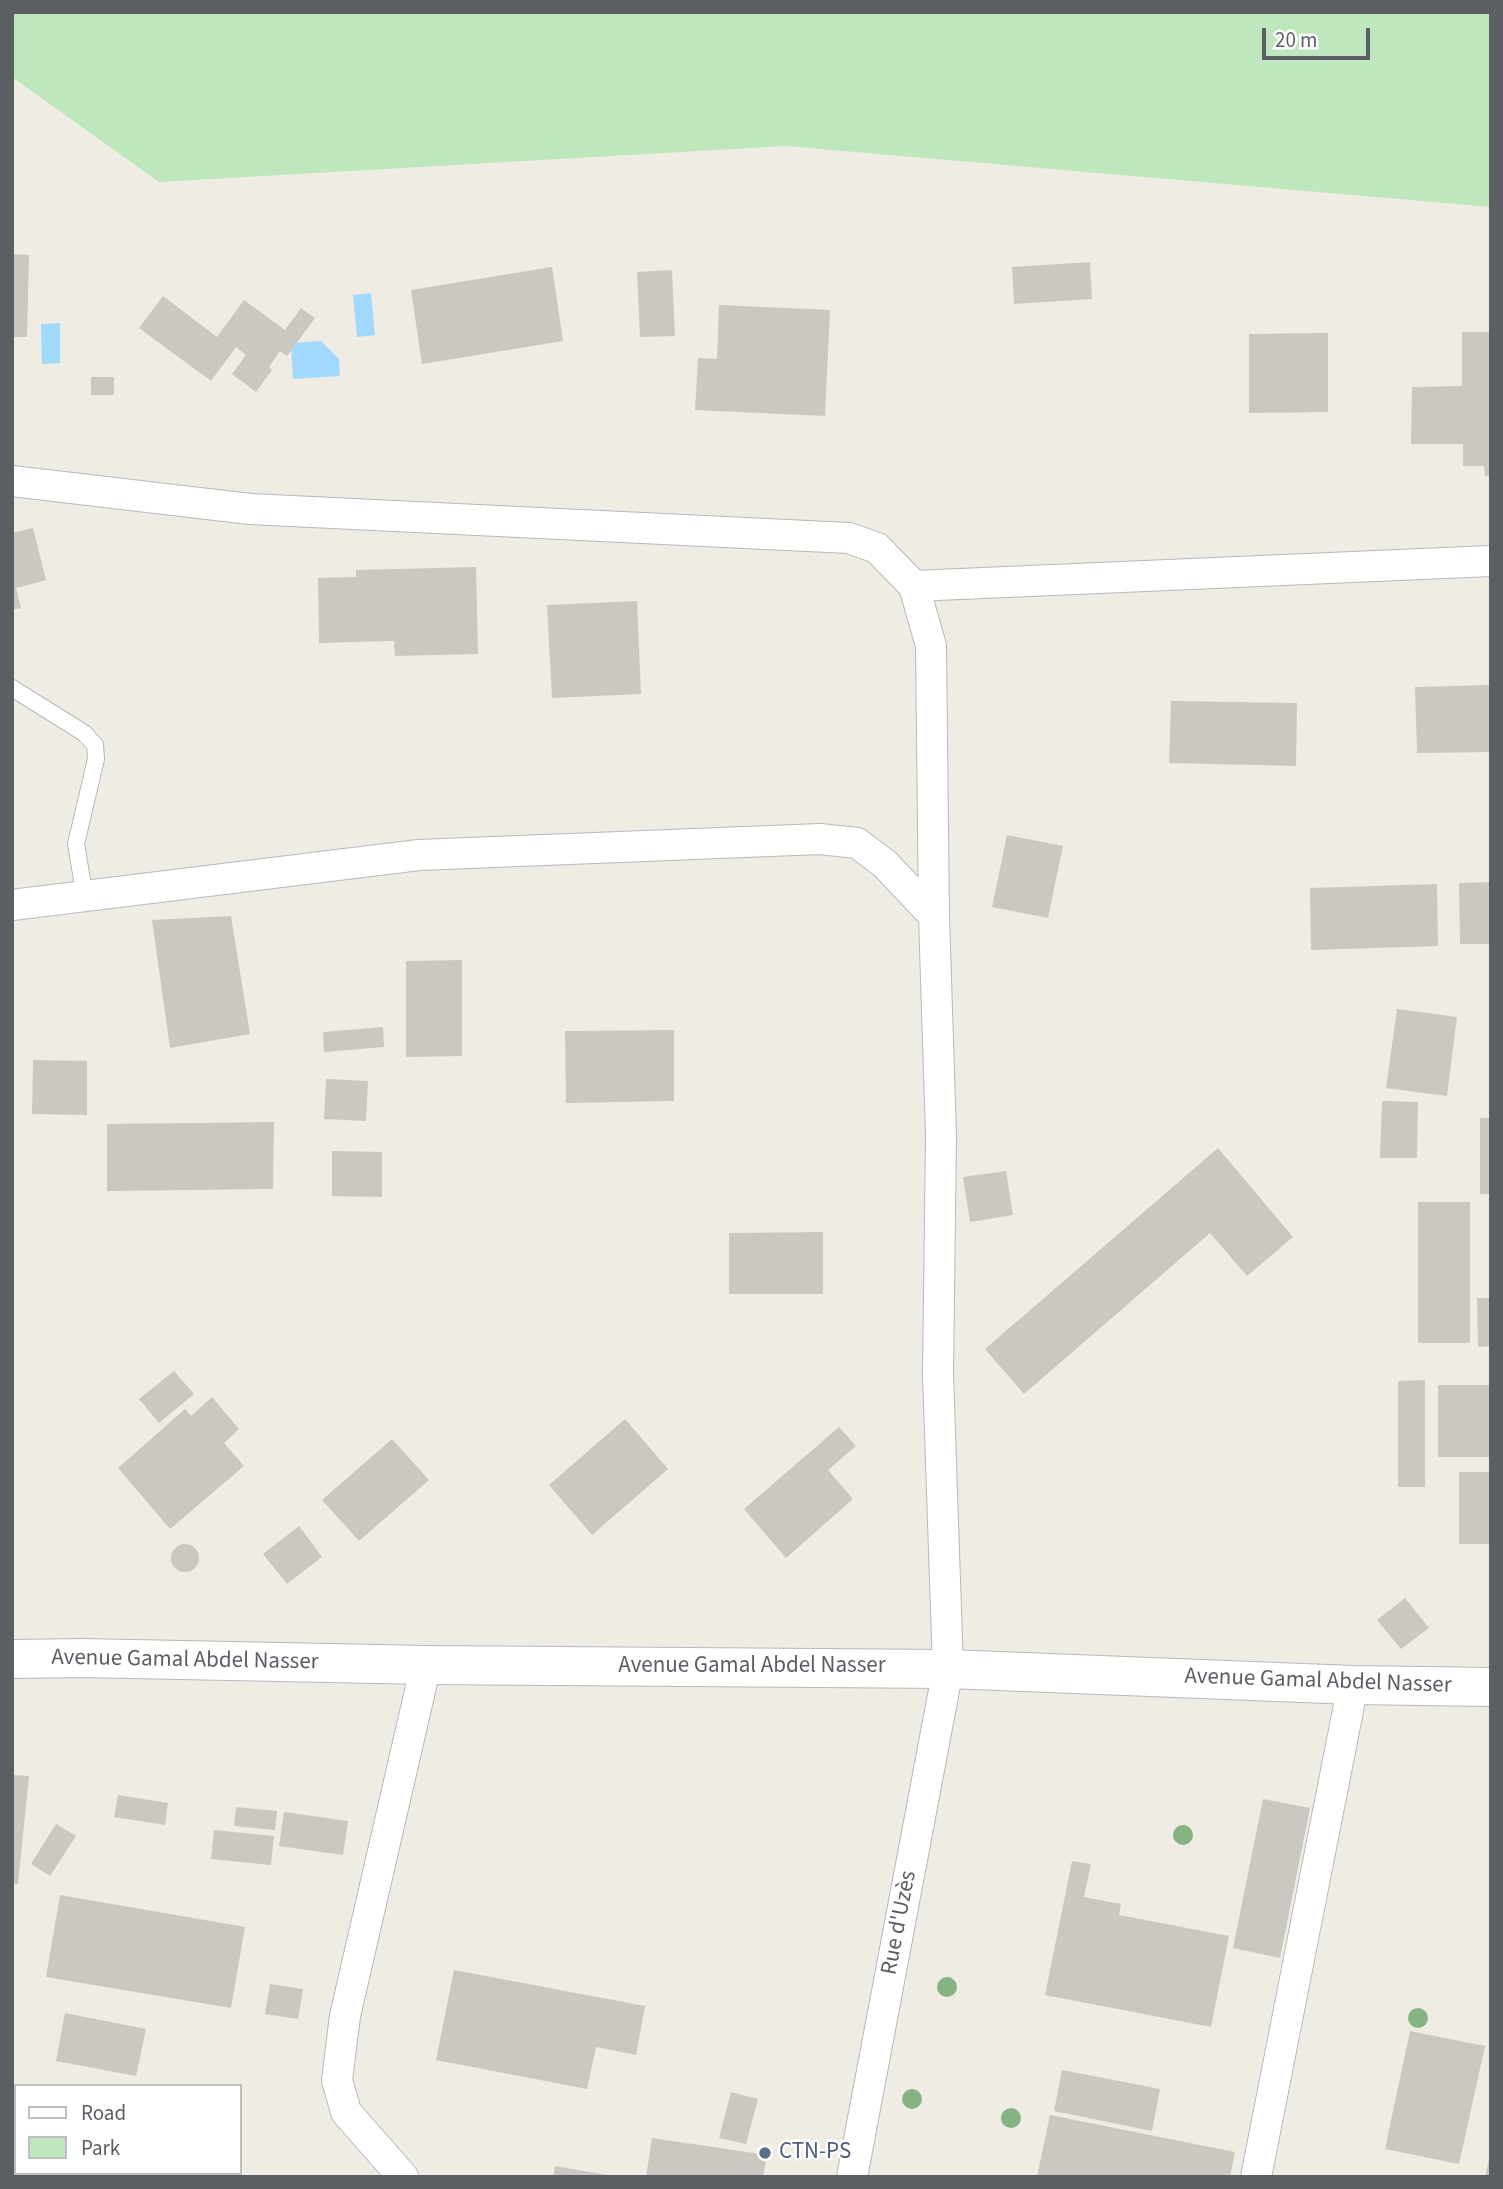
<!DOCTYPE html>
<meta charset="utf-8">
<style>
body{margin:0}
#map{position:relative;width:1503px;height:2189px;overflow:hidden;background:#eeece3;font-family:"Source Sans 3",sans-serif}
canvas{display:block}
.frame{position:absolute;inset:0;border:14px solid #5b5f64;pointer-events:none}
.legend{position:absolute;left:14px;top:2084px;width:228px;height:91px;box-sizing:border-box;background:#fff;border:2px solid #bdbfc1;margin:0;padding:9px 12px;list-style:none;font-size:21px;color:#5b5f64}
.legend li{display:flex;align-items:center;gap:14px;height:35px}
.legend b{width:35px;border:2px solid #bdbfc1}
.scale{position:absolute;left:1262px;top:28px;width:108px;height:32px;box-sizing:border-box;border:4px solid #5b5f64;border-top:0;padding-left:9px;font-size:21px;line-height:24px;white-space:nowrap;color:#5b5f64;-webkit-text-stroke:5px #fff;paint-order:stroke}
</style>
<div id="map">
<canvas width="1503" height="2189"></canvas>
<div class="frame"></div>
<ul class="legend">
<li><b style="height:9px;background:#fff"></b>Road</li>
<li><b style="height:19px;background:#bfe7be"></b>Park</li>
</ul>
<div class="scale">20 m</div>
</div>
<script>
const ctx = document.querySelector('canvas').getContext('2d');
ctx.lineJoin = 'round';
function paint(path, color) {
  ctx.fillStyle = color;
  ctx.fill(path, 'evenodd');
}
function toPath(rows) {
  const path = new Path2D();
  for (const r of rows) {
    if (r.length === 3) {
      path.moveTo(r[0] + r[2], r[1]);
      path.arc(r[0], r[1], r[2], 0, 2 * Math.PI);
      continue;
    }
    path.moveTo(r[0], r[1]);
    for (let i = 2; i < r.length; i += 2) path.lineTo(r[i], r[i + 1]);
  }
  return path;
}
function stroke(path, color, width, dash) {
  ctx.strokeStyle = color;
  ctx.lineWidth = width;
  ctx.lineCap = dash ? 'butt' : 'round';
  ctx.setLineDash(dash || []);
  ctx.stroke(path);
}
function write(font, color, halo, rows, align = 'center') {
  ctx.font = font + ' "Source Sans 3",sans-serif';
  ctx.lineWidth = 5;
  ctx.setLineDash([]);
  ctx.textBaseline = 'middle';
  ctx.strokeStyle = halo;
  ctx.fillStyle = color;
  for (const [text, x, y, turn = 0] of rows) {
    ctx.save();
    ctx.translate(x, y);
    ctx.rotate((+turn || 0) * Math.PI / 180);
    ctx.textAlign = isNaN(turn) ? turn : align;
    if (halo) ctx.strokeText(text, 0, 0);
    ctx.fillText(text, 0, 0);
    ctx.restore();
  }
}
paint(toPath([
 [12,12,1491,12,1491,207,786,146,159,182,12,77]
]), '#bfe7be');
paint(toPath([
 [371,293,375,335,357,337,353,295],
 [60,323,60,363,42,364,41,324],
 [321,341,339,359,340,376,293,379,291,343]
]), '#a2d9ff');
paint(toPath([
 [12,254,29,255,27,337,12,337],
 [1090,262,1092,299,1014,304,1012,267],
 [552,267,563,341,422,364,411,290],
 [672,270,675,336,640,337,637,272],
 [163,296,217,337,244,300,285,330,301,308,315,318,287,356,280,351,269,367,272,370,256,392,232,374,246,355,236,347,211,381,139,328],
 [719,305,830,310,825,416,695,410,698,358,717,359],
 [1462,332,1491,332,1491,476,1485,476,1484,466,1463,466,1463,444,1411,444,1412,387,1462,386],
 [1328,333,1328,412,1249,413,1249,334],
 [91,377,114,377,114,395,91,395],
 [33,528,46,580,16,588,21,608,12,610,12,533],
 [476,567,478,654,395,656,394,641,319,643,318,578,356,577,356,570],
 [637,601,641,694,552,698,547,605],
 [1491,685,1491,752,1417,753,1415,687],
 [1171,701,1297,703,1296,766,1169,763],
 [1007,835,1063,846,1048,918,992,907],
 [1491,882,1491,944,1460,944,1459,883],
 [1437,884,1438,946,1311,950,1310,888],
 [231,916,250,1034,170,1048,152,920],
 [462,960,462,1056,406,1057,406,961],
 [1397,1009,1457,1017,1447,1096,1386,1088],
 [383,1027,384,1047,324,1052,323,1032],
 [674,1030,674,1101,566,1103,565,1031],
 [33,1060,87,1061,87,1115,32,1114],
 [326,1079,368,1081,366,1121,324,1119],
 [1382,1101,1418,1102,1417,1158,1380,1158],
 [1480,1118,1491,1118,1491,1194,1480,1194],
 [274,1122,273,1189,107,1191,107,1124],
 [1218,1148,1293,1237,1247,1276,1210,1233,1024,1394,985,1349],
 [332,1151,382,1152,382,1197,332,1196],
 [1006,1171,1013,1215,970,1222,963,1177],
 [1418,1202,1470,1202,1470,1343,1418,1343],
 [823,1232,823,1294,729,1294,729,1233],
 [1477,1298,1491,1298,1491,1346,1478,1347],
 [174,1371,194,1394,159,1423,139,1399],
 [1425,1380,1425,1487,1398,1487,1398,1381],
 [1438,1385,1491,1385,1491,1457,1438,1457],
 [212,1397,239,1429,224,1443,244,1466,170,1529,118,1468,185,1409,191,1416],
 [625,1419,668,1469,592,1535,549,1485],
 [839,1427,856,1446,828,1470,853,1499,786,1558,744,1509],
 [392,1439,429,1480,359,1541,322,1500],
 [1459,1472,1491,1472,1491,1544,1459,1544],
 [299,1526,322,1557,287,1584,263,1554],
 [185,1558,14],
 [1405,1598,1429,1628,1401,1649,1377,1620],
 [12,1775,29,1776,18,1884,12,1883],
 [118,1795,168,1803,165,1825,114,1817],
 [1263,1799,1310,1808,1280,1958,1233,1948],
 [236,1807,277,1811,275,1830,234,1826],
 [284,1812,348,1821,343,1855,279,1846],
 [56,1824,76,1836,50,1876,31,1864],
 [214,1830,274,1836,271,1865,211,1859],
 [1072,1861,1091,1864,1084,1897,1121,1904,1119,1915,1229,1936,1211,2027,1045,1995],
 [60,1895,245,1927,231,2008,46,1977],
 [454,1970,645,2006,636,2055,596,2047,587,2089,436,2060],
 [270,1984,303,1989,298,2019,265,2014],
 [65,2013,146,2029,136,2076,56,2061],
 [1410,2031,1485,2046,1459,2164,1385,2149],
 [1062,2070,1160,2089,1152,2131,1054,2111],
 [731,2092,758,2099,746,2144,719,2138],
 [1050,2115,1235,2152,1230,2177,1037,2177],
 [652,2138,767,2155,763,2177,646,2177],
 [1490,2155,1491,2177,1485,2177],
 [555,2166,607,2175,607,2177,553,2177],
 [163,2173,214,2173,213,2177,174,2177]
]), '#cbc8c2');
const service = toPath([
 [12,688,84,733,95,745,96,759,76,844,85,897]
]);
const minor = toPath([
 [12,481,250,509,849,538,877,548,914,586,1491,561],
 [12,905,419,855,820,839,857,843,885,864,934,916],
 [403,2177,346,2112,337,2080,345,2016,426,1665],
 [852,2177,948,1669,938,1374,941,1136,934,916,931,646,914,586],
 [1256,2177,1353,1685]
]);
const tertiary = toPath([
 [12,1659,83,1658,426,1665,948,1669,1353,1685,1491,1687]
]);
stroke(service, '#b5b9be', 18);
stroke(minor, '#b5b9be', 32);
stroke(tertiary, '#b5b9be', 40);
stroke(service, '#fff', 16);
stroke(minor, '#fff', 30);
stroke(tertiary, '#fff', 38);
ctx.fillStyle = '#86b382';
for (const [x, y] of [
 [1183,1835],
 [947,1987],
 [1418,2018],
 [912,2099],
 [1011,2118]
]) {
  ctx.beginPath();
  ctx.arc(x, y, 10, 0, 2 * Math.PI);
  ctx.fill();
}
for (const [x, y, r, color] of [
 [765,2153,7,"#5c6f8a"]
]) {
  const dot = new Path2D();
  dot.arc(x, y, r, 0, 2 * Math.PI);
  ctx.fillStyle = color;
  ctx.fill(dot);
  stroke(dot, '#fff', 2.5);
}
write('23px', '#5b5f64', '#fff', [
 ["Avenue Gamal Abdel Nasser",185,1661,1],
 ["Avenue Gamal Abdel Nasser",752,1667],
 ["Avenue Gamal Abdel Nasser",1318,1682,2],
 ["Rue d'Uzès",900,1923,-79]
]);
write('23px', '#4e5e75', '#fff', [
 ["CTN-PS",779,2153]
], 'left');
</script>
